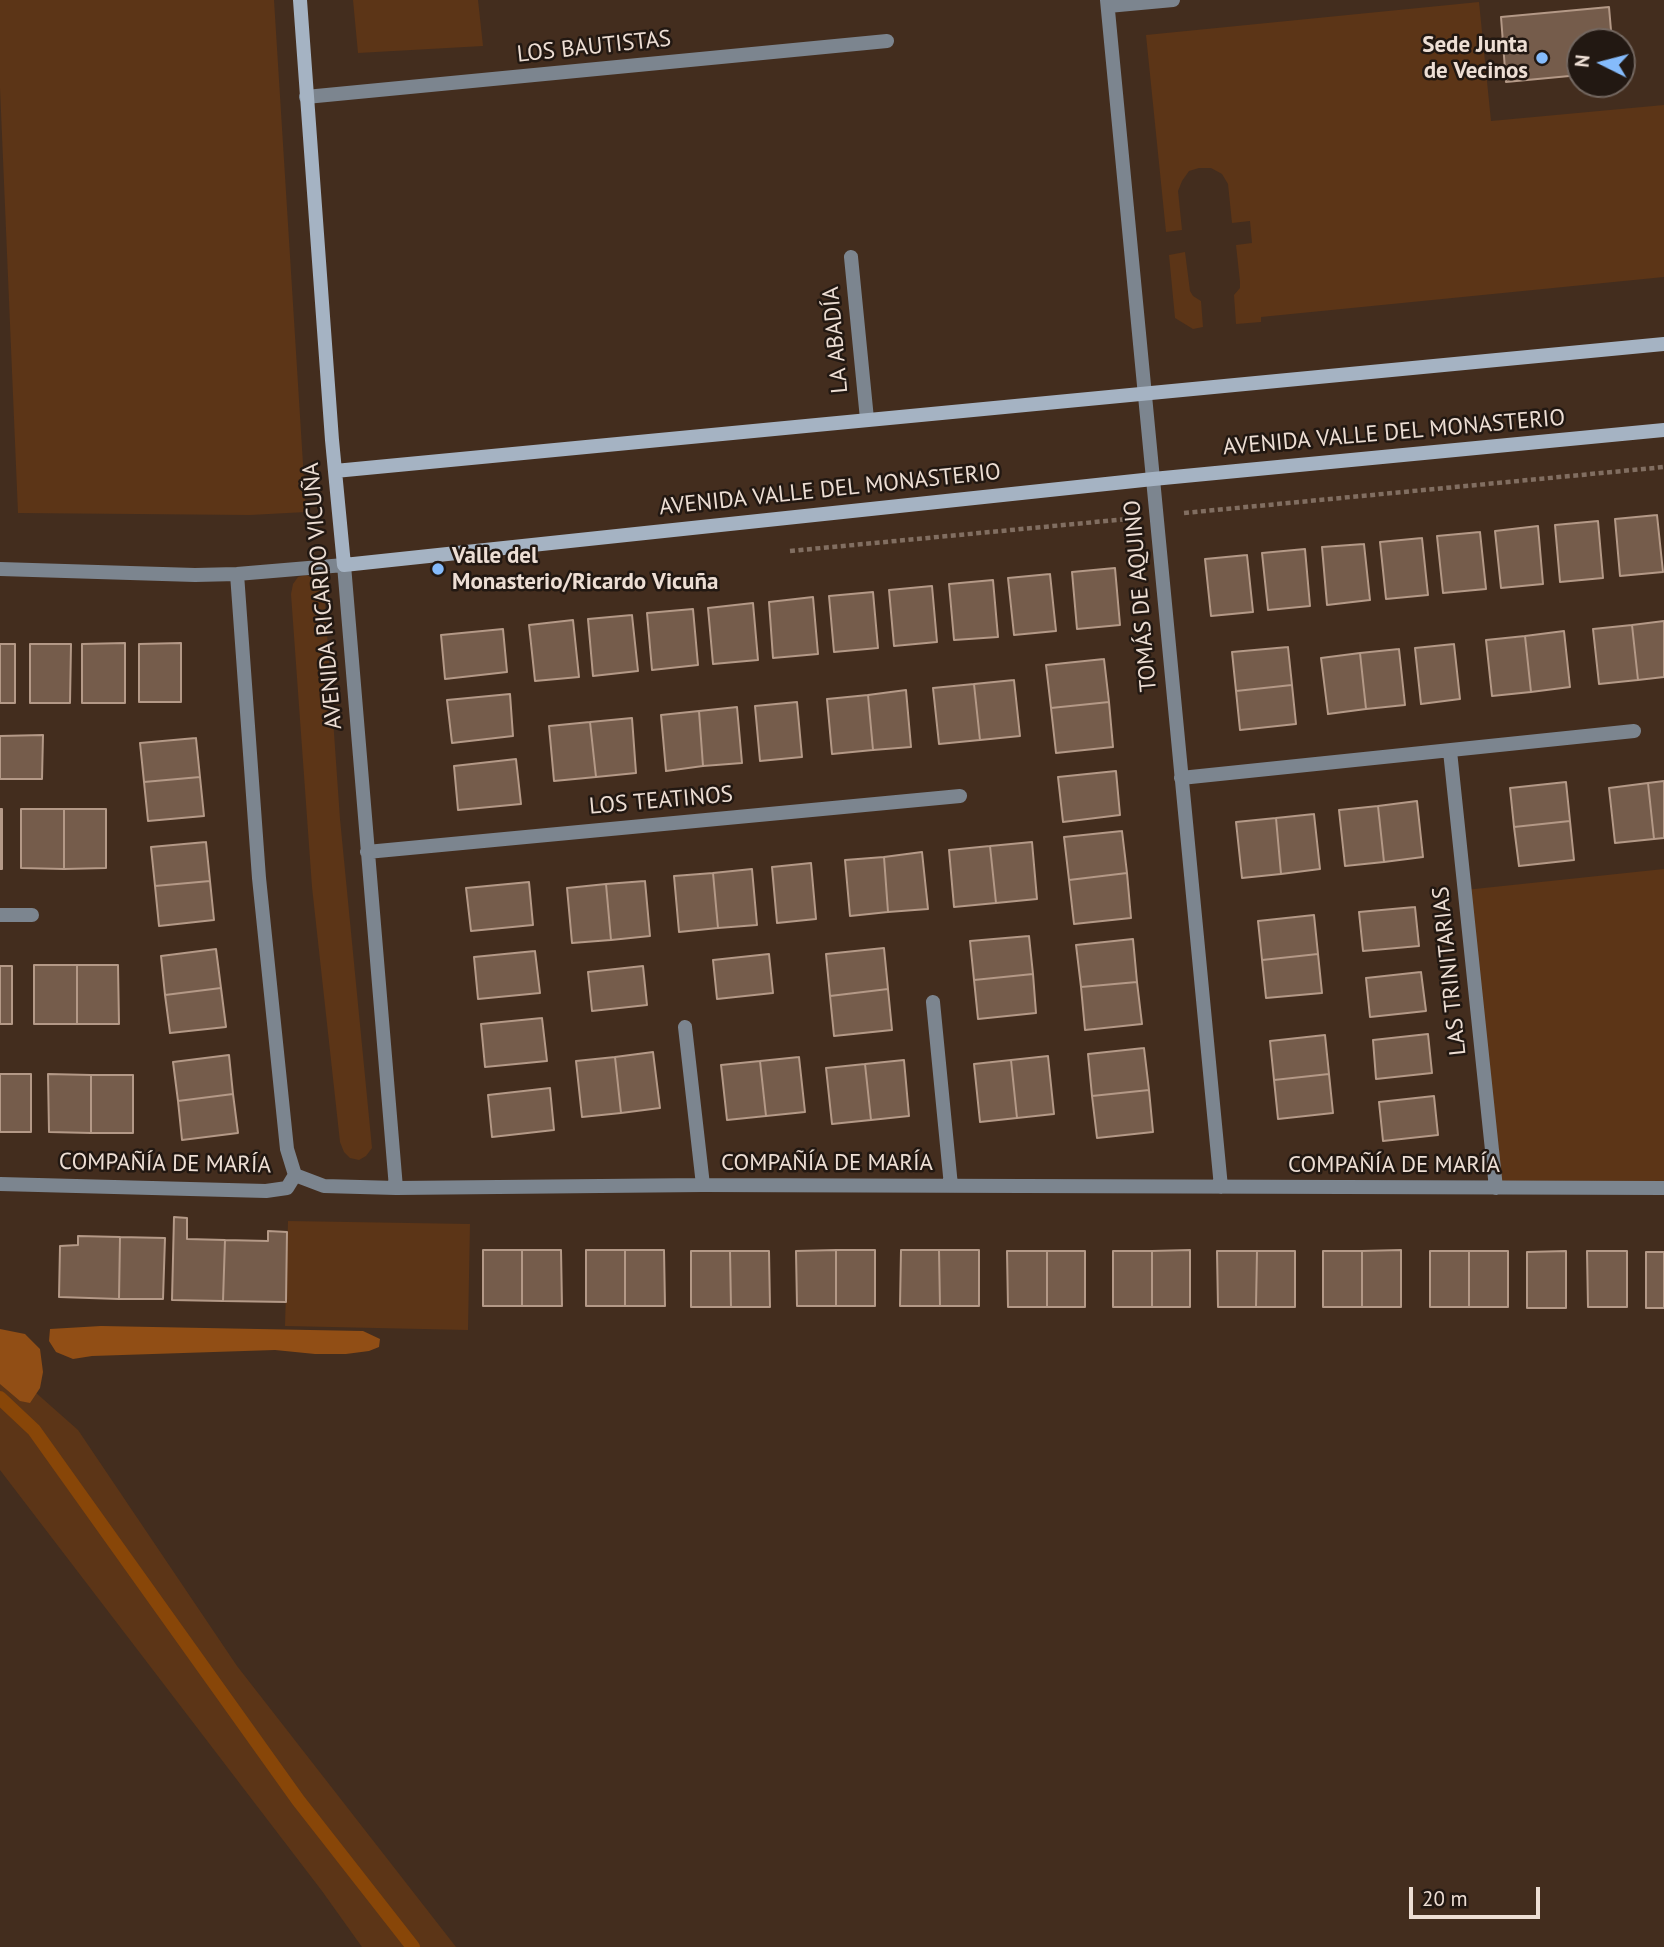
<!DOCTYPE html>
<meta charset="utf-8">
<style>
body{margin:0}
#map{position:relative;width:1664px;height:1947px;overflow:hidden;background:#432d1e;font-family:"PT Sans",sans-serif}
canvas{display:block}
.north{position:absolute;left:1566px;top:28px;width:70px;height:70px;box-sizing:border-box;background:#221812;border:2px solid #736760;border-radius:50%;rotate:276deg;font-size:19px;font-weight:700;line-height:28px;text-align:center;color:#edded4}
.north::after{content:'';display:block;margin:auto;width:24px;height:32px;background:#85bbfb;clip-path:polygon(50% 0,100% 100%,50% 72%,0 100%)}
.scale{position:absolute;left:1409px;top:1887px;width:131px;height:32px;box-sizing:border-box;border:4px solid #edded4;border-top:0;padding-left:9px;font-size:21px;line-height:24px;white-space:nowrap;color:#edded4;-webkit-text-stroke:5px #221812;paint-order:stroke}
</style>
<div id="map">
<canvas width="1664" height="1947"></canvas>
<div class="north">N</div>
<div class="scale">20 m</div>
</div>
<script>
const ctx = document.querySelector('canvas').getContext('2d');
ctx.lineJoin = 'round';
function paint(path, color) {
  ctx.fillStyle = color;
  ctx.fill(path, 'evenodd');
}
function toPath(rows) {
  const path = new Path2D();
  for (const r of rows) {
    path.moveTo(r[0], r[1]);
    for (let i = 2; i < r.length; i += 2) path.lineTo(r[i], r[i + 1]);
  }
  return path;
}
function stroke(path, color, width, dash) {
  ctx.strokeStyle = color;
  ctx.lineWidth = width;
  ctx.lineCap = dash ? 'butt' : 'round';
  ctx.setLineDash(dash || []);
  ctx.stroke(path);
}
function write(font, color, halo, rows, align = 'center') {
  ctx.font = font + ' "PT Sans",sans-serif';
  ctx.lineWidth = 5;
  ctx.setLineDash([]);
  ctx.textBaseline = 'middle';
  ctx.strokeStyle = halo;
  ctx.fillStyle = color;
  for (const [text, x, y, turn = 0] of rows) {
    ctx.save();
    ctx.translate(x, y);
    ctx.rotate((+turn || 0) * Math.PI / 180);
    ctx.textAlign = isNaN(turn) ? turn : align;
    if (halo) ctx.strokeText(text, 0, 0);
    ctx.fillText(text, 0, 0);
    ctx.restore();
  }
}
paint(toPath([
 [0,0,274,0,306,512,250,515,18,513,0,88],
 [353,0,478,0,483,46,358,53],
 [1479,2,1491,121,1664,105,1664,277,1261,317,1261,322,1236,324,1234,295,1240,288,1240,282,1236,245,1252,243,1250,221,1232,223,1228,184,1222,174,1211,168,1199,168,1189,171,1182,181,1178,191,1182,230,1166,232,1146,35],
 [1185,252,1190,291,1193,296,1201,301,1203,327,1193,329,1175,318,1169,255],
 [306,575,320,581,324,590,340,819,372,1148,366,1156,359,1160,350,1158,344,1152,340,1142,312,887,291,594,293,584,298,577],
 [1664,869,1664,1188,1496,1188,1465,890],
 [288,1221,470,1224,468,1330,285,1326],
 [0,1357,26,1384,78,1430,237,1666,456,1947,362,1947,322,1891,0,1470]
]), '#5c3517');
paint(toPath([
 [101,1326,363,1331,380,1339,379,1347,369,1351,346,1354,315,1354,275,1350,92,1356,73,1359,56,1352,49,1341,50,1329],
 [0,1329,25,1334,40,1349,43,1372,40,1388,30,1403,20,1401,0,1384]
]), '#914e15');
stroke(toPath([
 [0,1398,34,1430,298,1800,413,1947]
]), '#884608', 14);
const building = toPath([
 [1609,7,1612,42,1580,42,1580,75,1506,82,1501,17,1609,7],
 [1657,515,1663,572,1620,576,1615,519,1657,515],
 [1598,521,1603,578,1560,582,1555,525,1598,521],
 [1538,526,1543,584,1501,588,1495,531,1538,526],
 [1480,532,1486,589,1443,593,1437,536,1480,532],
 [1422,538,1428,595,1386,599,1380,542,1422,538],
 [1364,544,1370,600,1327,605,1322,547,1364,544],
 [1305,549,1310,606,1268,610,1262,553,1305,549],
 [1247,555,1253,612,1211,616,1205,559,1247,555],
 [1115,568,1120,625,1077,629,1072,572,1115,568],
 [1050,574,1056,631,1014,635,1008,578,1050,574],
 [993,580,998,637,954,640,949,584,993,580],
 [932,586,937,642,894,646,889,590,932,586],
 [873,592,878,648,834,652,829,596,873,592],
 [813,597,818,654,773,658,769,602,813,597],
 [753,603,758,660,713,664,708,608,753,603],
 [693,609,698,665,652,670,647,613,693,609],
 [632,615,638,671,593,676,588,619,632,615],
 [573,620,579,677,535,681,529,625,573,620],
 [1664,621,1664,677,1638,680,1632,625,1664,621],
 [1632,625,1638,680,1599,684,1593,629,1632,625],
 [503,629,507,672,445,679,441,635,503,629],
 [1564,631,1570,687,1531,692,1525,636,1564,631],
 [1525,636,1531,692,1492,696,1486,640,1525,636],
 [125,643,125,703,82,703,82,644,125,643],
 [181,643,181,702,139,702,139,644,181,643],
 [0,644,15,644,15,703,0,703,0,644],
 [30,644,71,644,70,703,30,703,30,644],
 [1454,644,1460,699,1421,704,1415,648,1454,644],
 [1288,647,1292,685,1236,691,1232,652,1288,647],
 [1399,649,1405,705,1366,709,1360,653,1399,649],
 [1360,653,1366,709,1328,714,1321,658,1360,653],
 [1104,659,1109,702,1051,708,1046,665,1104,659],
 [1014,680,1020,736,980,740,974,684,1014,680],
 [974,684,980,740,939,744,933,688,974,684],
 [1292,685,1296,724,1240,730,1236,691,1292,685],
 [906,690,911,747,873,750,868,695,906,690],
 [510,694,513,736,452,743,447,700,510,694],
 [868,695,873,750,832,754,827,699,868,695],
 [797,702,802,757,760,761,755,706,797,702],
 [1109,702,1113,747,1056,753,1051,708,1109,702],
 [737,707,742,763,703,766,699,711,737,707],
 [699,711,703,766,666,771,661,715,699,711],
 [632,718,636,773,596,777,590,722,632,718],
 [590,722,596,777,554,781,549,726,590,722],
 [43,735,42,779,0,779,0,736,43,735],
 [196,738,200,777,144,782,140,743,196,738],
 [516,759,521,804,458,810,454,766,516,759],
 [1116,771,1120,815,1063,822,1058,777,1116,771],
 [200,777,204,816,148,821,144,782,200,777],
 [1664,781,1664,838,1654,839,1648,783,1664,781],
 [1566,782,1570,821,1514,827,1510,788,1566,782],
 [1648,783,1654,839,1615,843,1609,788,1648,783],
 [1417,801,1423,857,1384,862,1378,806,1417,801],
 [1378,806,1384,862,1345,866,1339,810,1378,806],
 [0,809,2,809,2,869,0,869,0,809],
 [21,809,64,809,64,869,21,868,21,809],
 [64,809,106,809,106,868,64,869,64,809],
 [1314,814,1320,869,1281,874,1276,818,1314,814],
 [1276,818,1281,874,1242,878,1236,822,1276,818],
 [1570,821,1574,860,1519,866,1514,827,1570,821],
 [1122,831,1127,873,1069,880,1064,837,1122,831],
 [206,842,210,881,155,886,151,847,206,842],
 [1032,842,1037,899,996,903,990,846,1032,842],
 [990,846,996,903,954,907,949,850,990,846],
 [922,852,928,909,888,912,884,857,922,852],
 [884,857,888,912,850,916,845,860,884,857],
 [811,863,816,919,777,923,772,867,811,863],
 [752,869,757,925,718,928,713,873,752,869],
 [713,873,718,928,679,932,674,876,713,873],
 [1127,873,1131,918,1074,924,1069,880,1127,873],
 [210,881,214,920,159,926,155,886,210,881],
 [645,881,650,936,611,940,606,884,645,881],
 [529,882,533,925,471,931,466,888,529,882],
 [606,884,611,940,572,943,567,888,606,884],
 [1415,907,1419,946,1363,951,1359,912,1415,907],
 [1314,915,1318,954,1262,960,1258,921,1314,915],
 [1029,936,1033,974,974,980,970,941,1029,936],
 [1133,939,1137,982,1081,987,1076,945,1133,939],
 [884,948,888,989,830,996,826,954,884,948],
 [216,949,221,988,165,995,161,956,216,949],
 [535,951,540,993,478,999,474,957,535,951],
 [769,954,773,993,717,999,713,960,769,954],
 [1318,954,1322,993,1266,998,1262,960,1318,954],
 [34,965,77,965,77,1024,34,1024,34,965],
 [77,965,118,965,119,1024,77,1024,77,965],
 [0,966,12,966,12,1024,0,1024,0,966],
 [643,966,647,1005,592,1011,588,972,643,966],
 [1421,972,1426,1011,1370,1017,1366,978,1421,972],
 [1033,974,1036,1013,978,1019,974,980,1033,974],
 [1137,982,1142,1024,1085,1030,1081,987,1137,982],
 [221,988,226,1027,170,1033,165,995,221,988],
 [888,989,892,1030,834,1036,830,996,888,989],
 [542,1018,547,1061,485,1067,481,1024,542,1018],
 [1428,1034,1432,1073,1376,1079,1373,1040,1428,1034],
 [1325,1035,1329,1074,1274,1080,1270,1041,1325,1035],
 [1144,1048,1149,1090,1092,1096,1088,1054,1144,1048],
 [653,1052,660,1108,621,1113,615,1057,653,1052],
 [229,1055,233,1094,178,1101,173,1062,229,1055],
 [1048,1056,1054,1114,1017,1118,1011,1060,1048,1056],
 [615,1057,621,1113,582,1117,576,1061,615,1057],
 [799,1057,805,1112,766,1116,760,1061,799,1057],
 [904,1060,909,1116,871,1120,865,1064,904,1060],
 [1011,1060,1017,1118,980,1122,974,1064,1011,1060],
 [760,1061,766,1116,727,1120,721,1065,760,1061],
 [865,1064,871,1120,832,1124,826,1068,865,1064],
 [0,1074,31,1074,31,1132,0,1132,0,1074],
 [48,1074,91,1075,91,1133,49,1132,48,1074],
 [1329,1074,1333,1113,1278,1119,1274,1080,1329,1074],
 [91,1075,133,1075,133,1133,91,1133,91,1075],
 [550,1088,554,1130,492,1137,488,1095,550,1088],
 [1149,1090,1153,1132,1097,1138,1092,1096,1149,1090],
 [233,1094,238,1133,182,1140,178,1101,233,1094],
 [1434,1096,1438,1135,1383,1141,1379,1102,1434,1096],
 [174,1217,187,1218,187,1239,225,1240,223,1301,172,1300,174,1217],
 [268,1231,287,1232,286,1302,223,1301,225,1240,268,1241,268,1231],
 [78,1236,120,1237,119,1299,59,1297,60,1246,78,1245,78,1236],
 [120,1237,165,1238,163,1299,119,1299,120,1237],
 [483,1250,522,1250,522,1306,483,1306,483,1250],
 [522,1250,561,1250,562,1306,522,1306,522,1250],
 [586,1250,625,1250,625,1306,586,1306,586,1250],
 [625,1250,664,1250,665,1306,625,1306,625,1250],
 [836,1250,875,1250,875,1306,836,1306,836,1250],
 [836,1250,836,1306,797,1306,796,1251,836,1250],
 [901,1250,939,1250,940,1306,900,1306,901,1250],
 [939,1250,979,1250,979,1306,940,1306,939,1250],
 [1190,1250,1190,1307,1152,1307,1152,1251,1190,1250],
 [1401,1250,1401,1307,1362,1307,1362,1251,1401,1250],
 [691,1251,730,1251,731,1307,691,1307,691,1251],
 [730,1251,769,1251,770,1307,731,1307,730,1251],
 [1007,1251,1047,1251,1047,1307,1008,1307,1007,1251],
 [1047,1251,1085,1251,1085,1307,1047,1307,1047,1251],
 [1113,1251,1152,1251,1152,1307,1113,1307,1113,1251],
 [1217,1251,1257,1251,1256,1307,1218,1307,1217,1251],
 [1257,1251,1295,1251,1295,1307,1256,1307,1257,1251],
 [1323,1251,1362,1251,1362,1307,1323,1307,1323,1251],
 [1430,1251,1469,1251,1469,1307,1430,1307,1430,1251],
 [1469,1251,1508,1251,1508,1307,1469,1307,1469,1251],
 [1566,1251,1566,1308,1527,1308,1527,1252,1566,1251],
 [1587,1251,1627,1251,1627,1307,1588,1307,1587,1251],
 [1646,1252,1664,1252,1664,1308,1646,1308,1646,1252]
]);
paint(building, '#755c4b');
stroke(building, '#b49987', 2);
stroke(toPath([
 [1184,513,1664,467],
 [790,551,1127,519]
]), '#816e61', 4.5, [5, 3.5]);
stroke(toPath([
 [1107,0,1221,1187],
 [1108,6,1173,0],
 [306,97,887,41],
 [851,257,867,419],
 [0,569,195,575,237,574,344,565,396,1188],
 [237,574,259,878,287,1149,295,1175],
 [1450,751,1496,1188],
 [1181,778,1634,731],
 [367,852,960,796],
 [0,915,32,915],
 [933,1002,951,1186],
 [685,1027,703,1185],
 [295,1175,324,1186,396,1188,703,1185,1664,1188],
 [0,1184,266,1191,287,1188,295,1175]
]), '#7c858f', 14);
stroke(toPath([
 [300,0,332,440,344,565,1153,479,1664,430],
 [335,471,1664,344]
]), '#a5b3c3', 14);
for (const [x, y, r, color] of [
 [1542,58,7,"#85bbfb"],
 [438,569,7,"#85bbfb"]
]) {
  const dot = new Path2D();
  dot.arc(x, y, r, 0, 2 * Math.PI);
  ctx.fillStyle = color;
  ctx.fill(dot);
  stroke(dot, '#221812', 2.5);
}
write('bold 23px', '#edded4', '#221812', [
 ["Sede Junta",1528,45],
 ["de Vecinos",1528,71],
 ["Valle del",452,556,"left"],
 ["Monasterio/Ricardo Vicuña",452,582,"left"]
], 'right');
write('23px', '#edded4', '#221812', [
 ["LOS BAUTISTAS",594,47,-6],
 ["LA ABADÍA",836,340,-95],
 ["AVENIDA VALLE DEL MONASTERIO",1394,433,-5],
 ["AVENIDA VALLE DEL MONASTERIO",830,490,-6],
 ["AVENIDA RICARDO VICUÑA",323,596,-95],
 ["TOMÁS DE AQUINO",1141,596,-95],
 ["LOS TEATINOS",661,801,-5],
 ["LAS TRINITARIAS",1450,971,-96],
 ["COMPAÑÍA DE MARÍA",827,1163],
 ["COMPAÑÍA DE MARÍA",165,1164,1],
 ["COMPAÑÍA DE MARÍA",1394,1165]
]);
</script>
